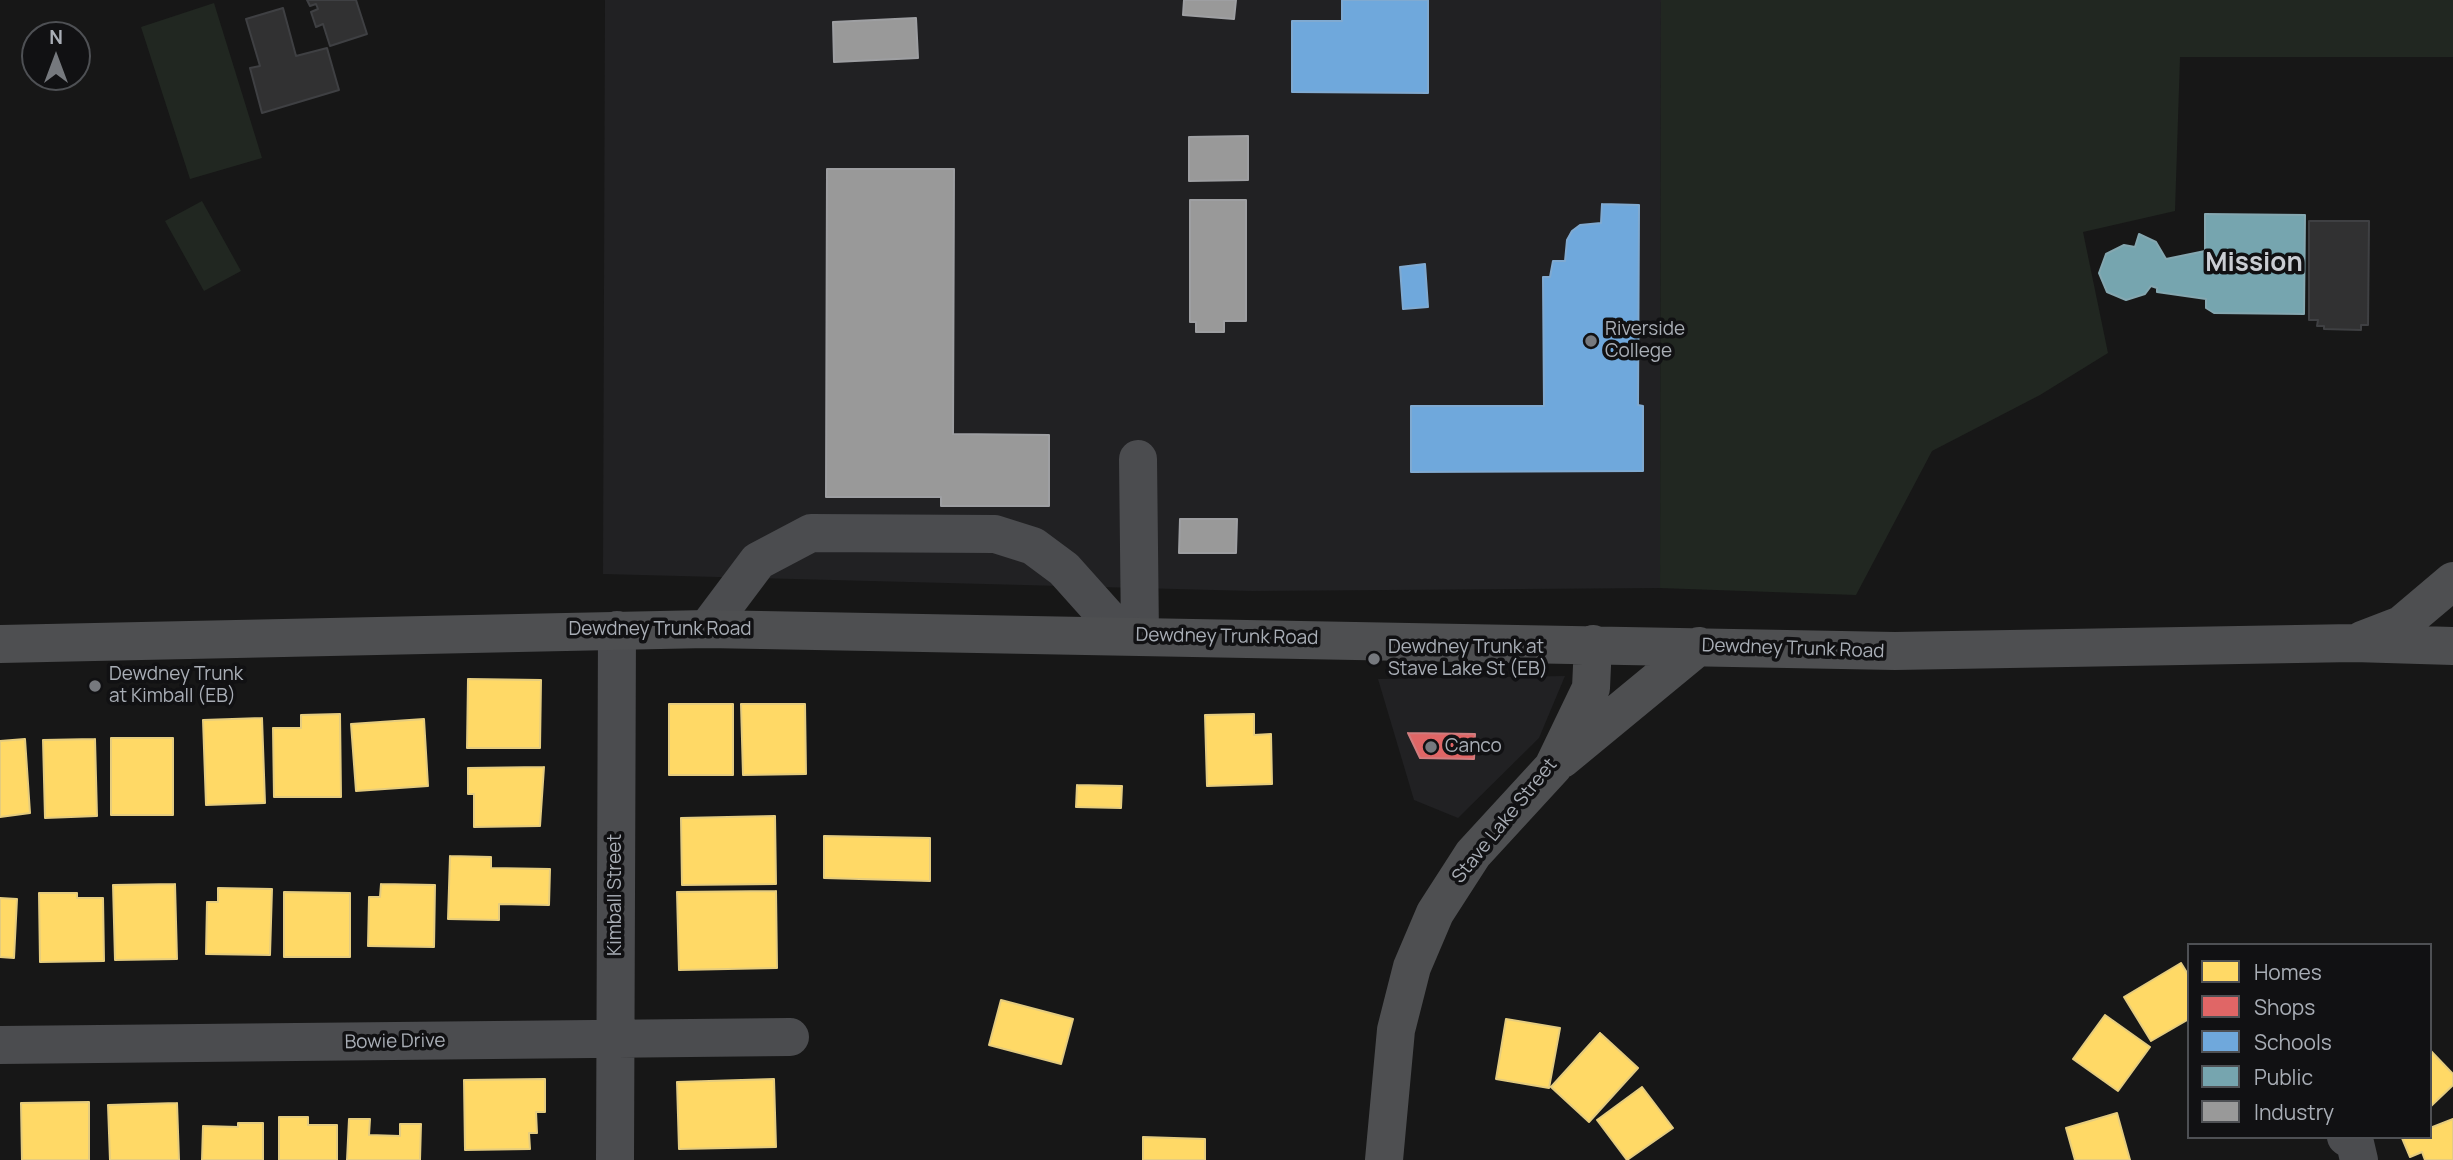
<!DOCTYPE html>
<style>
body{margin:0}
#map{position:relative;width:2453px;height:1160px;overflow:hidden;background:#171717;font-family:Manrope,sans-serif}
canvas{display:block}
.legend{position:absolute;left:2187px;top:943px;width:245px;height:196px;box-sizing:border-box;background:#111113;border:2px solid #4e5054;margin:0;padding:9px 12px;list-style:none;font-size:21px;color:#a9aeb6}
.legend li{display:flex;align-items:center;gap:14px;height:35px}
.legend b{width:35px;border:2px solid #4e5054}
.north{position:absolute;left:21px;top:21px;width:70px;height:70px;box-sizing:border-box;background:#111113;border:2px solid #4e5054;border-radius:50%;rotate:0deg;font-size:19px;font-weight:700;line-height:28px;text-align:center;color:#a9aeb6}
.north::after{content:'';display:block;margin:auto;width:24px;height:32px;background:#76797e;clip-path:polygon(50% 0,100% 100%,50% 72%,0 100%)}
</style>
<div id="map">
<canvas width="2453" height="1160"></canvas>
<ul class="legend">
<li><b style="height:19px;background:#ffd966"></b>Homes</li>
<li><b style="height:19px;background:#e06666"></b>Shops</li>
<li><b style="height:19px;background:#6fa8dc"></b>Schools</li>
<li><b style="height:19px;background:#76a5af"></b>Public</li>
<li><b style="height:19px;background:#999"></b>Industry</li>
</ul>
<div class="north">N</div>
</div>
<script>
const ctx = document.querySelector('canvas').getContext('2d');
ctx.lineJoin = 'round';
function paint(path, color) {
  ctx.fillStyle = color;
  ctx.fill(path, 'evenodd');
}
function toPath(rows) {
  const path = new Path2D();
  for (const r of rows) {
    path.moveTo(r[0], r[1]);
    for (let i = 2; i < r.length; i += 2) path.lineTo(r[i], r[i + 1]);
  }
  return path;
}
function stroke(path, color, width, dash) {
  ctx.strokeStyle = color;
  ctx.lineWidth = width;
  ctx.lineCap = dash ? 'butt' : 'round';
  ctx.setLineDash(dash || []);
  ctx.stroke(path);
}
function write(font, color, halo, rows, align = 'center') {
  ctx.font = font + ' Manrope,sans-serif';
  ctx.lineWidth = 7;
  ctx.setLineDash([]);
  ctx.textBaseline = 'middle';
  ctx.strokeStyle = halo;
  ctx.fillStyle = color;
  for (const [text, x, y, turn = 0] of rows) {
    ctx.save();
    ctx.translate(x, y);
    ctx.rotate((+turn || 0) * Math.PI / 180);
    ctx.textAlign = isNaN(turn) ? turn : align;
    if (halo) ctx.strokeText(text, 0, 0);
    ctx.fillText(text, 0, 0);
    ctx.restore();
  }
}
paint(toPath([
 [605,0,1661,0,1660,588,1252,591,603,574],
 [1565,676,1539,738,1458,818,1414,800,1378,679]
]), '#212123');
paint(toPath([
 [1661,0,2453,0,2453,57,2180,57,2175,211,2083,232,2108,353,2040,395,1932,451,1856,595,1660,588],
 [214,3,262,158,190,179,141,27],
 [202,201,241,271,204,291,165,221]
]), '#212721');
const homes = toPath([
 [468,679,541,680,540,748,467,748,468,679],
 [669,704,733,704,733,775,669,775,669,704],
 [741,704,805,704,806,774,743,775,741,704],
 [340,714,341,797,274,797,273,728,301,728,301,715,340,714],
 [1254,714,1254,735,1271,734,1272,784,1207,786,1205,715,1254,714],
 [262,718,265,803,206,805,203,720,262,718],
 [424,719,428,786,356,791,351,724,424,719],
 [111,738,173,738,173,815,111,815,111,738],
 [25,739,30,813,0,817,0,741,25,739],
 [95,739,97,816,45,818,43,740,95,739],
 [544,767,540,826,474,827,474,794,468,794,468,768,544,767],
 [1077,785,1122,786,1121,808,1076,807,1077,785],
 [775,816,776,884,682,885,681,818,775,816],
 [824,836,930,838,930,881,824,878,824,836],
 [450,856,491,857,491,868,550,869,549,905,499,904,499,920,448,919,450,856],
 [175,884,177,959,115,960,113,885,175,884],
 [381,884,435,885,434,947,368,946,369,897,380,897,381,884],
 [218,888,272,889,270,955,206,954,207,902,218,902,218,888],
 [776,891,777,968,679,970,677,892,776,891],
 [284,892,350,893,350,957,284,957,284,892],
 [39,893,77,893,77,898,103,898,104,961,40,962,39,893],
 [0,898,17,899,14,958,0,957,0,898],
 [2181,963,2189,976,2189,1019,2151,1041,2124,997,2181,963],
 [1001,1000,1073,1019,1061,1064,989,1045,1001,1000],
 [2105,1015,2150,1047,2118,1091,2073,1059,2105,1015],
 [1506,1019,1560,1028,1549,1088,1496,1079,1506,1019],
 [1600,1033,1638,1068,1589,1122,1551,1087,1600,1033],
 [2430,1050,2453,1074,2453,1085,2430,1107,2430,1050],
 [545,1079,545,1112,536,1112,537,1133,529,1133,530,1149,465,1150,464,1080,545,1079],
 [774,1079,776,1147,679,1149,677,1082,774,1079],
 [1642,1087,1673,1128,1627,1160,1597,1120,1642,1087],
 [89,1102,89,1160,22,1160,21,1103,89,1102],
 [177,1103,179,1160,110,1160,108,1105,177,1103],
 [2117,1113,2130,1160,2075,1160,2066,1128,2117,1113],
 [279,1117,308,1117,308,1125,337,1125,337,1160,279,1160,279,1117],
 [349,1119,370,1119,369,1135,400,1136,400,1124,421,1124,420,1160,347,1160,349,1119],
 [2453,1119,2453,1160,2425,1160,2422,1152,2410,1157,2402,1138,2430,1137,2430,1128,2453,1119],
 [238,1123,263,1123,263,1160,202,1160,203,1126,238,1127,238,1123],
 [1143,1137,1205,1139,1205,1160,1143,1160,1143,1137]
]);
paint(homes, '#ffd966');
stroke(homes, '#e5cc7e', 2);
const shops = toPath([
 [1408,733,1475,734,1474,759,1420,758,1408,733]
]);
paint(shops, '#e06666');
stroke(shops, '#d07c7e', 2);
const schools = toPath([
 [1342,0,1428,0,1428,93,1292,92,1292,21,1342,21,1342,0],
 [1602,204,1639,205,1638,405,1643,406,1643,471,1411,472,1411,406,1544,406,1543,277,1550,277,1553,261,1565,261,1567,240,1572,231,1580,225,1601,223,1602,204],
 [1425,264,1428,307,1403,309,1400,267,1425,264]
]);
paint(schools, '#6fa8dc');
stroke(schools, '#80aad1', 2);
const public = toPath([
 [2205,214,2305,215,2304,314,2214,313,2206,308,2206,299,2157,292,2157,288,2151,286,2145,294,2126,300,2107,292,2099,273,2106,254,2124,245,2135,247,2139,234,2156,242,2166,259,2205,251,2205,214]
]);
paint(public, '#76a5af');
stroke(public, '#85a8b1', 2);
const industry = toPath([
 [1184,0,1236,0,1234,19,1183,15,1184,0],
 [916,18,918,58,834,62,833,22,916,18],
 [1248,136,1248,180,1189,181,1189,137,1248,136],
 [827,169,954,169,953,434,1049,435,1049,506,941,506,941,497,826,497,827,169],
 [1190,200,1246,200,1246,321,1224,321,1224,332,1196,332,1196,322,1190,322,1190,200],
 [1180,519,1237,519,1236,553,1179,553,1180,519]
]);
paint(industry, '#999');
stroke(industry, '#9e9fa2', 2);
const building = toPath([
 [307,0,356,0,367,34,330,46,323,24,316,27,311,12,318,9,316,4,310,6,307,0],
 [283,8,296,56,327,48,339,90,262,113,250,68,260,66,246,19,283,8],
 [2309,221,2369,221,2368,325,2361,325,2361,330,2324,329,2324,326,2317,326,2318,320,2309,320,2309,221]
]);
paint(building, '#313132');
stroke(building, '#3f4043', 2);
stroke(toPath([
 [1138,459,1140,636],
 [707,629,758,561,811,533,995,534,1033,546,1064,569,1123,635],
 [0,1045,790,1037],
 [2346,1137,2355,1143,2359,1160],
 [615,1160,617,630]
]), '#4b4c4f', 38);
stroke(toPath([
 [2362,640,2401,625,2453,581],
 [0,644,707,629,1895,651,2354,643,2453,646],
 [1562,759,1699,646],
 [1384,1160,1396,1030,1412,967,1435,913,1473,854,1553,767,1591,688,1593,644]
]), '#4e4f51', 38);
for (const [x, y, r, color] of [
 [1591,341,7,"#76797e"],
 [1374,659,7,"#76797e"],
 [95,686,7,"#76797e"],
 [1431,747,7,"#76797e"]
]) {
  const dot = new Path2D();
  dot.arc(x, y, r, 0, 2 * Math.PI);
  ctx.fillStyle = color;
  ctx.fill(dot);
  stroke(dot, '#111113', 2.5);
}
write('19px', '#a9aeb6', '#111113', [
 ["Riverside",1605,330],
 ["College",1605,352],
 ["Dewdney Trunk at",1388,648],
 ["Stave Lake St (EB)",1388,670],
 ["Dewdney Trunk",109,675],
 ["at Kimball (EB)",109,697],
 ["Canco",1445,747]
], 'left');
write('19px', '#a9aeb6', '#111113', [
 ["Dewdney Trunk Road",660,630],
 ["Dewdney Trunk Road",1227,637,1],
 ["Dewdney Trunk Road",1793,649,2],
 ["Stave Lake Street",1505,821,-51],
 ["Kimball Street",616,895,-90],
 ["Bowie Drive",395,1042,-1]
]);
write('bold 26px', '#cacdd3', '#111113', [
 ["Mission",2254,264]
]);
</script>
